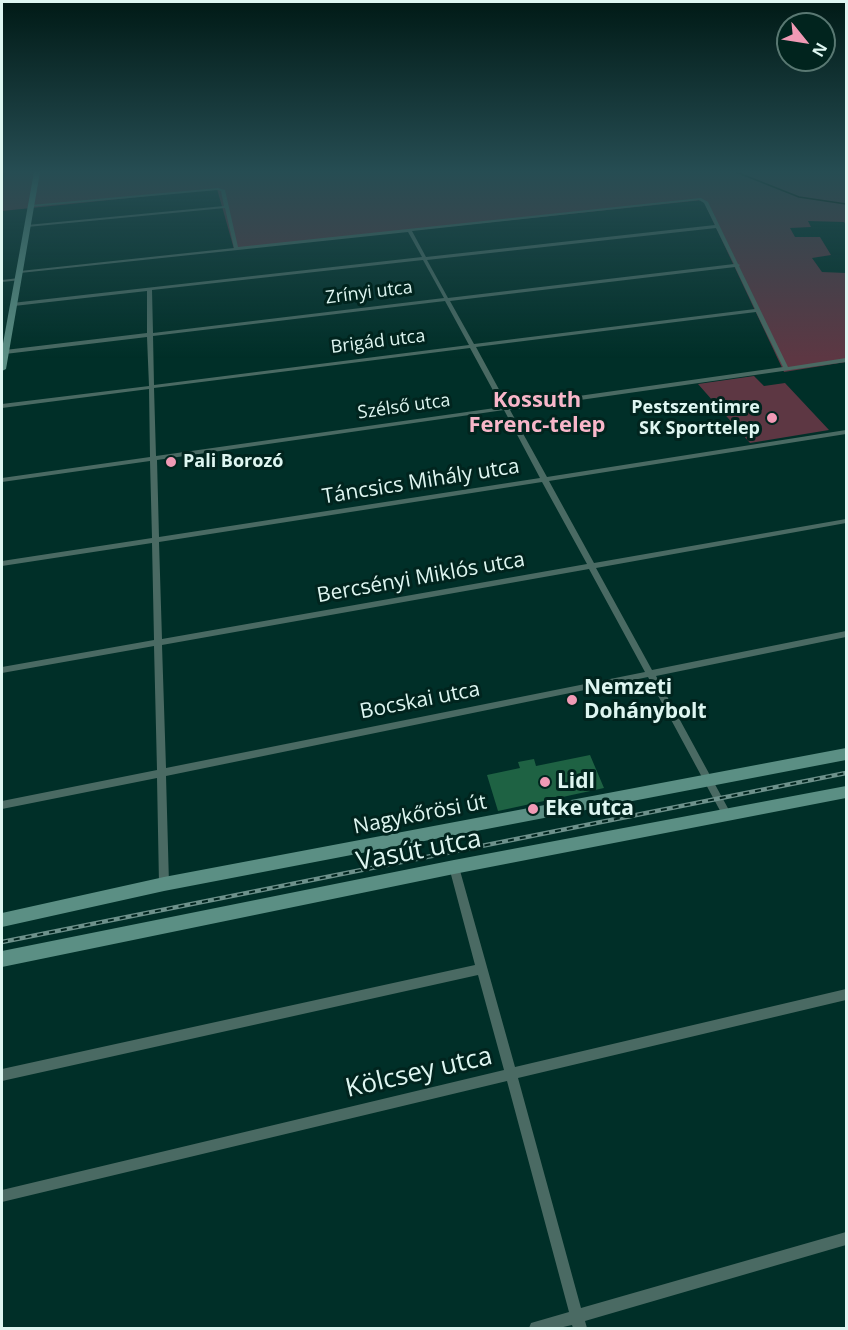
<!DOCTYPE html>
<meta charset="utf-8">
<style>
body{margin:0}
#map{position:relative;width:848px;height:1330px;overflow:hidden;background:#002f28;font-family:"Open Sans",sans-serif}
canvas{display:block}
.frame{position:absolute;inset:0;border:3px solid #def6f1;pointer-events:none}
.north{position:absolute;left:776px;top:12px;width:60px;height:60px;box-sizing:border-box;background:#01241e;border:2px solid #597872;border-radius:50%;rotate:120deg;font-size:16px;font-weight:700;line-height:24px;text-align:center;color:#def6f1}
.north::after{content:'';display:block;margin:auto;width:21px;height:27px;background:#f09ab5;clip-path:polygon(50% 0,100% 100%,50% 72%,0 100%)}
</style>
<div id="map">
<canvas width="848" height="1330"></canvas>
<div class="frame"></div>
<div class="north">N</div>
</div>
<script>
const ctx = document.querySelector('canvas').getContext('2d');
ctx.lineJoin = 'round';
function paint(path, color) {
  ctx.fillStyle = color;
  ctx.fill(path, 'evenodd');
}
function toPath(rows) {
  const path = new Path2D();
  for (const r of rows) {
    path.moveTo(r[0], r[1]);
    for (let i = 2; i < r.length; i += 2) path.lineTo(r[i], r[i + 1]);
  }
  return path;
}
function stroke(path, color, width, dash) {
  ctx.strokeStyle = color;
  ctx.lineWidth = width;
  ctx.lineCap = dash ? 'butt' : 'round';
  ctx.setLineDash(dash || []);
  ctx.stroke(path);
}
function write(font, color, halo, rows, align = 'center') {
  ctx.font = font + ' "Open Sans",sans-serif';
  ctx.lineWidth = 6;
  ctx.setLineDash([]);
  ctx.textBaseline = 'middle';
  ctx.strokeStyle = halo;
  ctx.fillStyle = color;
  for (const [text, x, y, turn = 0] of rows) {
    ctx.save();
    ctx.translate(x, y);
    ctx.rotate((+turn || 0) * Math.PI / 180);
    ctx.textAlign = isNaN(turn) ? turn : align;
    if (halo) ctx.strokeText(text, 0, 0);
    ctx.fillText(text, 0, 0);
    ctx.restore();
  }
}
paint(toPath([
 [2,172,846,172,846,225,844,222,808,221,811,227,790,228,795,237,820,237,831,255,812,258,822,272,846,273,846,362,784,372,703,200,234,249,217,189,2,211,2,184,6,173],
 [754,376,764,386,785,383,829,430,750,443,698,384]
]), '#5d3743');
stroke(toPath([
 [736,172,799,197,846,204]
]), '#0a0f00', 1.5);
paint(toPath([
 [590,755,604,788,498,811,487,775,520,768,518,762,534,759,536,766]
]), '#1e6243');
paint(toPath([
 [218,188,225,190,238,247,701,198,708,202,738,264,740,265,739,266,788,367,846,358,846,362,510,410,547,477,846,430,846,434,549,481,594,563,846,519,846,523,596,568,652,670,846,631,846,637,656,676,730,812,732,815,730,818,727,819,724,818,648,677,166,776,169,884,168,887,164,889,160,887,159,884,157,778,2,809,2,801,157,770,154,646,2,673,2,667,154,640,152,543,2,566,2,561,152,538,150,461,2,482,2,478,150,457,149,389,2,408,2,404,149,386,147,337,5,354,2,352,5,350,147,333,147,291,14,306,11,304,12,303,422,257,408,232,20,273,18,272,20,271,234,248,225,208,27,227,25,226,27,225,224,206,221,191,218,190,29,207,31,205,218,188],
 [699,200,704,203,715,225,426,257,412,231,699,200],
 [716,228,734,264,448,298,427,260,716,228],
 [423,260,444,298,153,333,152,290,423,260],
 [735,267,755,309,474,344,450,301,735,267],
 [445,301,469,345,154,385,153,336,445,301],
 [756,312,783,367,508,406,476,347,756,312],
 [470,348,502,407,156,456,154,388,470,348],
 [504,410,540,478,159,537,157,460,504,410],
 [542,482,587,564,162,639,159,542,542,482],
 [589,569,645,672,166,768,162,645,589,569],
 [19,278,21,278,21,280,2,282,2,280,19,278],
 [454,862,458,864,459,867,515,1067,846,989,846,1000,518,1078,581,1308,846,1232,846,1245,585,1321,587,1328,573,1328,572,1325,559,1328,529,1328,531,1323,569,1312,507,1081,2,1202,2,1190,504,1070,478,975,2,1081,2,1069,475,965,449,867,450,864,454,862]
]), '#4a6a63');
paint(toPath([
 [34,172,40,172,6,369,2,371,2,349,34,172],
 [846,748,846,760,164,891,2,927,2,913,164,877,846,748],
 [846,786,846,798,454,874,2,967,2,951,454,860,846,786]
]), '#5b8f84');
const rail = toPath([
 [2,942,846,773]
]);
stroke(rail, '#6d918b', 4.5);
stroke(rail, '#01241e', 2, [6]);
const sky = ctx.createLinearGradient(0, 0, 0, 358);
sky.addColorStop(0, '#001a16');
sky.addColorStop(0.48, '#264d53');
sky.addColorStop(1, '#264d5300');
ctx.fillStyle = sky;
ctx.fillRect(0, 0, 848, 358);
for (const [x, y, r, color] of [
 [772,418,6,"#f09ab5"],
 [171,462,6,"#f09ab5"],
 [572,700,6,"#f09ab5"],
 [545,782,6,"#f09ab5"],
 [533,809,6,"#f09ab5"]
]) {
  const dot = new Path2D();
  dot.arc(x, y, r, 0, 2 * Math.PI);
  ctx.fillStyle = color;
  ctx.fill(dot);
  stroke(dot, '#01241e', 2);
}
write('18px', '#def6f1', '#01241e', [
 ["Zrínyi utca",369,293,-7],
 ["Brigád utca",378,342,-7],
 ["Szélső utca",404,407,-8]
]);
write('bold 18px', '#def6f1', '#01241e', [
 ["Pestszentimre",760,408],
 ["SK Sporttelep",760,429],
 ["Pali Borozó",183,462,"left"]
], 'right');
write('21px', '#def6f1', '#01241e', [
 ["Táncsics Mihály utca",421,482,-9],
 ["Bercsényi Miklós utca",421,578,-10],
 ["Bocskai utca",420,701,-11],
 ["Nagykőrösi út",420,815,-11]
]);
write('bold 21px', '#def6f1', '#01241e', [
 ["Nemzeti",584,688],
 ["Dohánybolt",584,712],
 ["Lidl",557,782],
 ["Eke utca",545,809]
], 'left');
write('bold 22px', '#f8b6c9', '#01241e', [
 ["Kossuth",537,401],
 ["Ferenc-telep",537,426]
]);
write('26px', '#def6f1', '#01241e', [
 ["Vasút utca",419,851,-11],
 ["Kölcsey utca",419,1073,-13]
]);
</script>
